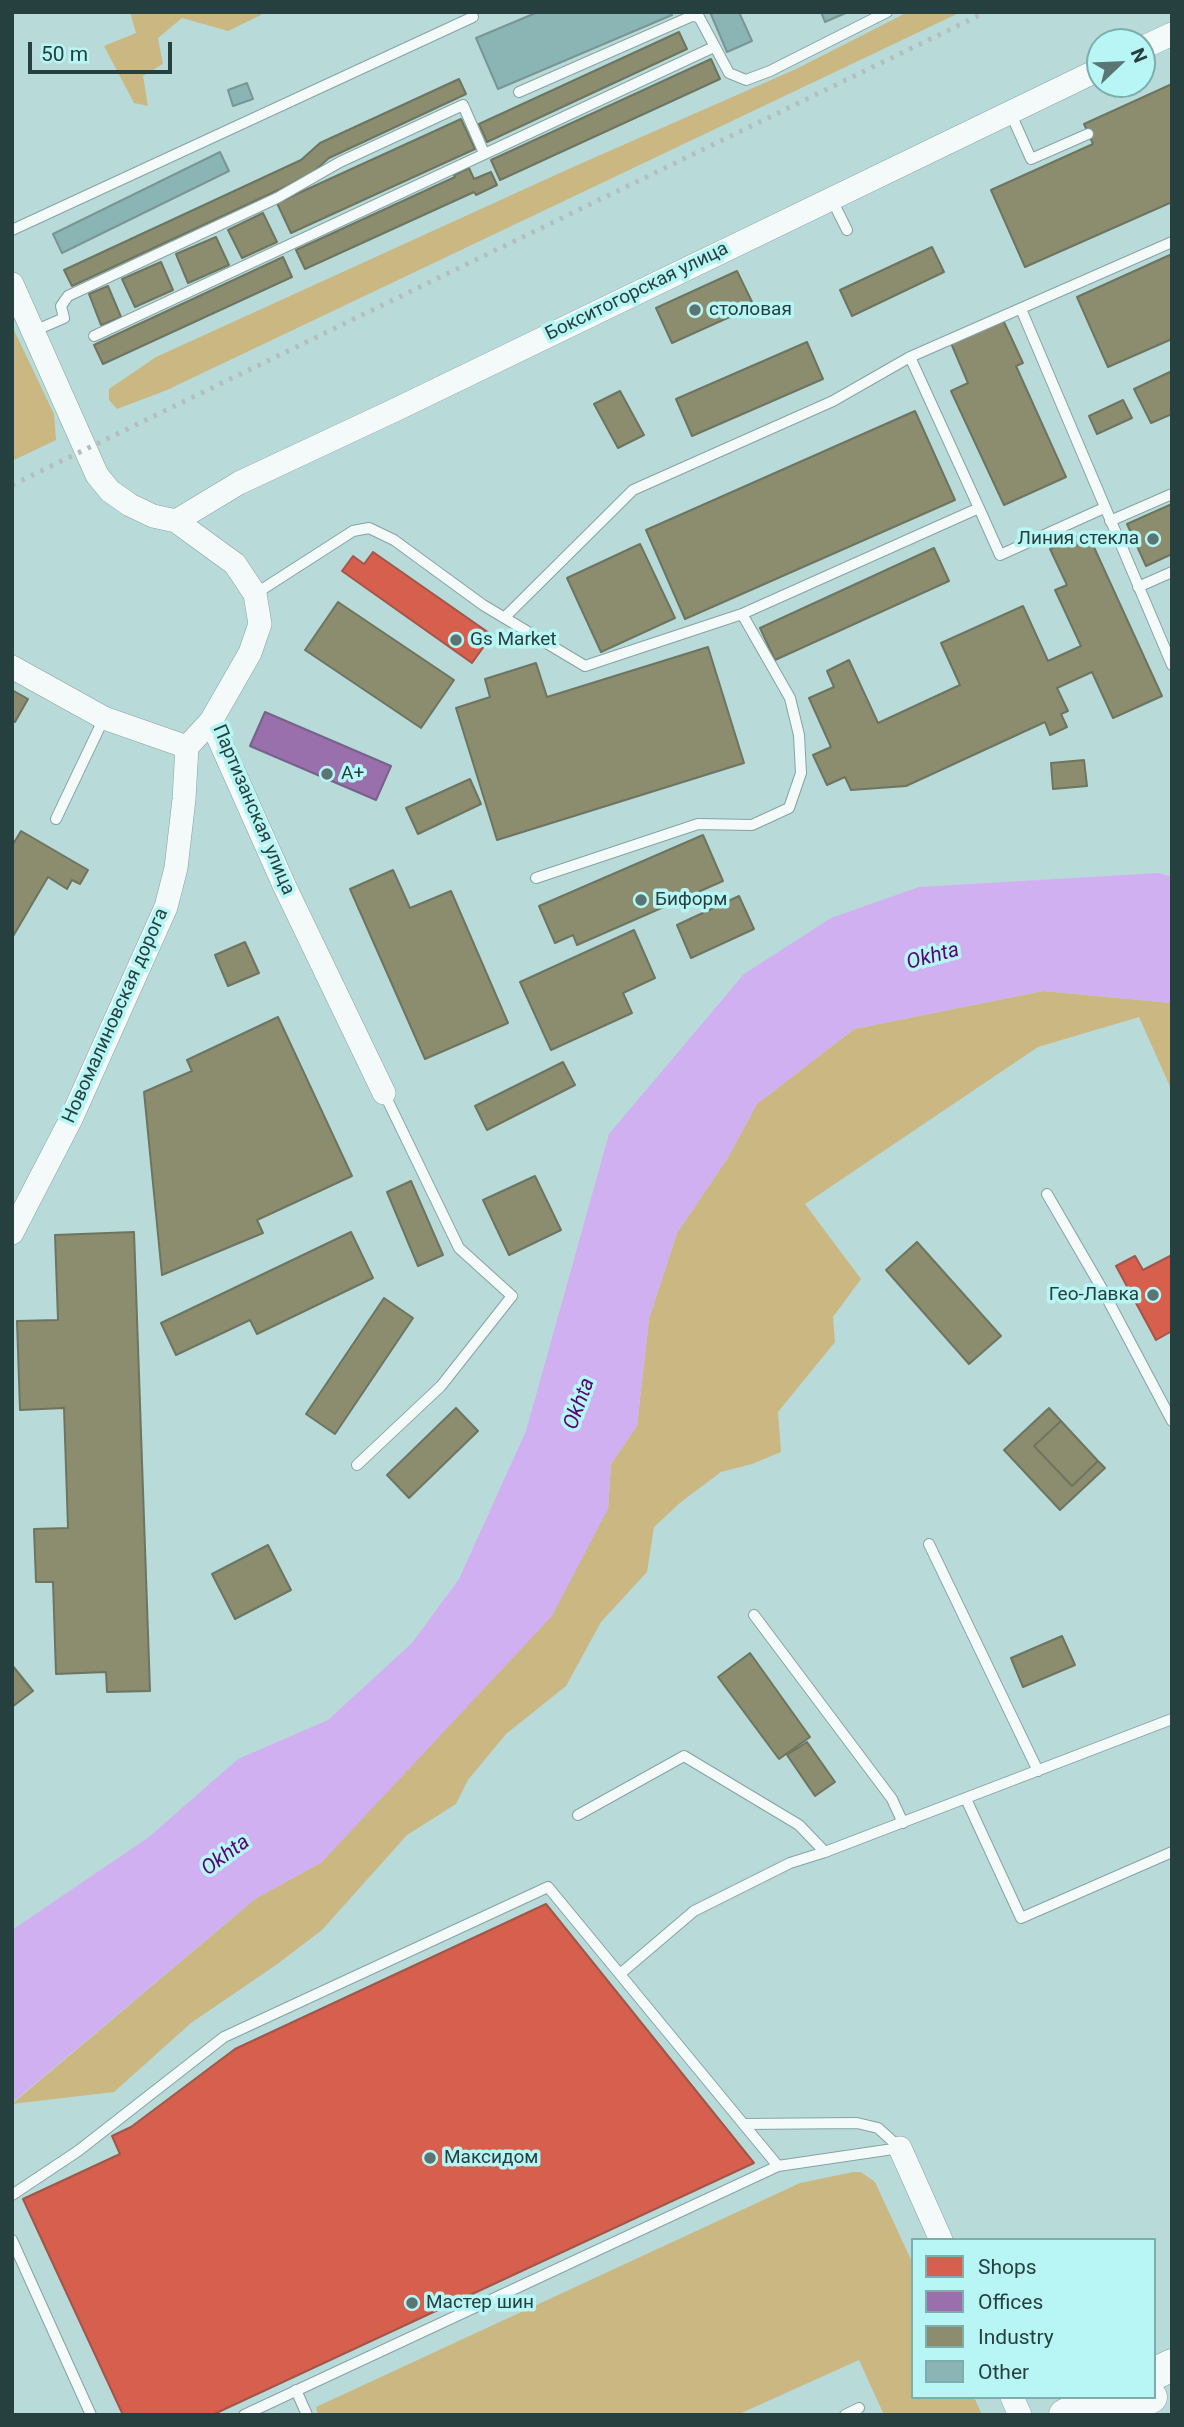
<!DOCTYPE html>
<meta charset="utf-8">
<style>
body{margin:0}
#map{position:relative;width:1184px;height:2427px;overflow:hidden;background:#b8dbda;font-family:Roboto,sans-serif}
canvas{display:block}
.frame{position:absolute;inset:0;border:14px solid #26403f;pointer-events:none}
.legend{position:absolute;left:911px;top:2238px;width:245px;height:161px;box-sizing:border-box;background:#b7f6f4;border:2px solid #7dadac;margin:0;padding:9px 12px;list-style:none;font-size:21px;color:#26403f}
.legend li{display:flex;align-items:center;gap:14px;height:35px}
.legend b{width:35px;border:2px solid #7dadac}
.north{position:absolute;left:1086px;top:28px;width:70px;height:70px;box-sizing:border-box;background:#b7f6f4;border:2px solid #7dadac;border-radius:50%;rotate:67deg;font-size:19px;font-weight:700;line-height:28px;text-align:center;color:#26403f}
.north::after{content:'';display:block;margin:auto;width:24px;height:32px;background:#597675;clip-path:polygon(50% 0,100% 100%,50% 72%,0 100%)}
.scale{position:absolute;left:28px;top:42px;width:144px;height:32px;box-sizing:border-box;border:4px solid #26403f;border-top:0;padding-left:9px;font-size:21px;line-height:24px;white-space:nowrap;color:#26403f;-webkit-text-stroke:5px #b7f6f4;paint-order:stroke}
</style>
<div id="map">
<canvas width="1184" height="2427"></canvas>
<div class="frame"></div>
<ul class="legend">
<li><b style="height:19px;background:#d6604d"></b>Shops</li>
<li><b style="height:19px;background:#9970ab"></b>Offices</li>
<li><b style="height:19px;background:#8c8c6e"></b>Industry</li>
<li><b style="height:19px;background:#8bb5b4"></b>Other</li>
</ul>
<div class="north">N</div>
<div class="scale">50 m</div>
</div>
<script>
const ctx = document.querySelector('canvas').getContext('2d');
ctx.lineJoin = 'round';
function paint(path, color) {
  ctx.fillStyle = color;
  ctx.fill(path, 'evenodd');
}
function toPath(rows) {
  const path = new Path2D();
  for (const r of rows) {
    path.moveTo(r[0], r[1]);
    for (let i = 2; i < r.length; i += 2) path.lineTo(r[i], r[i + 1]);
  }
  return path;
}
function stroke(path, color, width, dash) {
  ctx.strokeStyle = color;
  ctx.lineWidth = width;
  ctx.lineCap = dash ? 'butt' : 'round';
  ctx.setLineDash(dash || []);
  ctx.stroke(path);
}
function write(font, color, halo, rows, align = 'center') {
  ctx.font = font + ' Roboto,sans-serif';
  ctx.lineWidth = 7;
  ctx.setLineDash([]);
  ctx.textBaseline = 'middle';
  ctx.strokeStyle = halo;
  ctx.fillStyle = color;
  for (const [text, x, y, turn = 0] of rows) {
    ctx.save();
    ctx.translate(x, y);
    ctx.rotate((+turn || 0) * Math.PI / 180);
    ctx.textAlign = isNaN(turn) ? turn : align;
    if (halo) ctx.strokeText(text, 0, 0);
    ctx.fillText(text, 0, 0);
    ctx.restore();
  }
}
paint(toPath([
 [130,12,261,12,261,15,228,31,182,18,158,38,163,64,143,76,148,106,134,103,104,46,136,33],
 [908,12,961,12,167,390,117,409,109,400,109,389,156,357,573,167,796,69],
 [12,326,54,414,56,440,12,461],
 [1043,991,1172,1003,1172,1091,1139,1017,1038,1047,805,1204,861,1279,833,1317,835,1342,778,1412,781,1452,752,1464,721,1472,681,1502,654,1527,647,1572,601,1622,566,1686,506,1734,468,1780,456,1804,407,1835,322,1930,276,1965,191,2023,114,2092,12,2104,255,1899,322,1862,608,1509,611,1464,637,1426,649,1319,677,1233,727,1159,757,1104,854,1029],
 [853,2172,861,2172,875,2182,913,2264,913,2397,974,2397,982,2415,884,2415,859,2360,737,2415,318,2415,316,2407,800,2183]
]), '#cbb781');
paint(toPath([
 [1159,873,1172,877,1172,1003,1043,991,854,1029,757,1104,727,1159,677,1233,649,1319,637,1426,611,1464,608,1509,552,1616,322,1862,255,1899,12,2103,12,1930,149,1837,238,1759,328,1720,412,1643,459,1579,526,1431,609,1134,744,974,831,918,919,887]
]), '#d0b0f0');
const shops = toPath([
 [373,552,492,635,472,663,342,571,353,556,364,564,373,552],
 [1172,1255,1172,1331,1156,1340,1116,1266,1135,1256,1143,1270,1172,1255],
 [546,1904,754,2163,212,2415,123,2415,23,2199,120,2154,112,2136,131,2127,235,2049,546,1904]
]);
paint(shops, '#d6604d');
stroke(shops, '#a15649', 2);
const offices = toPath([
 [265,712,391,766,376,800,250,746,265,712]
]);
paint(offices, '#9970ab');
stroke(offices, '#76628b', 2);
const industry = toPath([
 [679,32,687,49,487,142,479,124,679,32],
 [711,59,720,79,500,180,491,160,711,59],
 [459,79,466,94,329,158,313,172,287,186,72,286,64,270,301,160,320,143,459,79],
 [1172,84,1172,202,1025,267,991,190,1093,144,1084,124,1172,84],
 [461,119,475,149,291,233,277,203,461,119],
 [469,168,474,179,491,172,497,185,476,195,474,192,305,269,296,250,455,177,454,175,469,168],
 [263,213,277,242,242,258,228,230,263,213],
 [216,237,229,265,188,283,176,254,216,237],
 [932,247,944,272,852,316,840,290,932,247],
 [1172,254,1172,339,1108,367,1077,297,1172,254],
 [283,257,292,277,103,364,94,345,283,257],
 [161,262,173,290,135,307,122,279,161,262],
 [737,271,754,306,672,343,656,308,737,271],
 [108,286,121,317,101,325,89,294,108,286],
 [1003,320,1023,363,1016,366,1066,477,1004,505,951,391,968,383,951,343,1003,320],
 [807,342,823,379,692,436,676,399,807,342],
 [1172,371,1172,414,1151,423,1134,389,1172,371],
 [620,391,644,435,618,448,594,404,620,391],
 [1123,400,1132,418,1097,434,1089,416,1123,400],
 [915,411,955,500,685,619,646,530,915,411],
 [1172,504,1172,554,1146,566,1127,524,1172,504],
 [1087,532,1162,696,1113,718,1092,672,1057,688,1068,711,1061,714,1067,727,1050,735,1045,722,906,786,851,790,845,777,827,785,813,755,831,747,809,698,834,687,827,671,849,660,878,723,960,685,941,643,1023,606,1048,661,1081,646,1055,590,1067,585,1050,549,1087,532],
 [640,544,675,618,601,652,567,578,640,544],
 [934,548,949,581,775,660,760,628,934,548],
 [338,602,454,680,421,728,305,650,338,602],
 [708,647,744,763,497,840,456,708,490,697,485,679,536,663,547,697,708,647],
 [12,690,28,699,15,722,12,720,12,690],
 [1084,760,1087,786,1053,789,1051,763,1084,760],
 [470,779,481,804,418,834,406,808,470,779],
 [21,831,88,870,80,884,72,880,67,889,48,877,12,938,12,846,21,831],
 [703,835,723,881,577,945,573,935,555,943,539,906,703,835],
 [393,870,410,908,451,891,508,1023,425,1059,350,889,393,870],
 [739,896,754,929,691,958,677,925,739,896],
 [634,930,655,978,623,993,632,1013,551,1050,520,982,634,930],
 [245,942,259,973,228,986,215,955,245,942],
 [278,1017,352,1176,257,1220,263,1233,162,1275,144,1092,192,1071,187,1060,278,1017],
 [563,1062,575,1085,487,1130,475,1106,563,1062],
 [535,1176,561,1230,509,1255,483,1200,535,1176],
 [411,1181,443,1255,418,1266,387,1192,411,1181],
 [134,1232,150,1691,107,1692,106,1672,56,1674,53,1582,36,1582,34,1529,68,1528,64,1408,20,1410,17,1321,58,1320,55,1235,134,1232],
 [351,1232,373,1278,257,1334,250,1320,176,1355,161,1323,351,1232],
 [917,1242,1001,1336,969,1364,886,1270,917,1242],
 [384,1298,413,1318,335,1434,306,1414,384,1298],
 [456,1408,478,1431,409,1498,387,1475,456,1408],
 [1049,1408,1061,1421,1034,1446,1072,1486,1098,1461,1105,1468,1060,1510,1004,1450,1049,1408],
 [1061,1421,1098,1461,1072,1486,1034,1446,1061,1421],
 [268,1545,291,1590,235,1619,212,1574,268,1545],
 [1062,1636,1075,1665,1023,1687,1011,1658,1062,1636],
 [750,1653,810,1737,779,1759,718,1677,750,1653],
 [12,1665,33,1691,12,1707,12,1665],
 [807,1742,835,1782,815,1796,787,1755,807,1742]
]);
paint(industry, '#8c8c6e');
stroke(industry, '#6d7560', 2);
const building = toPath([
 [538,12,671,12,672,15,498,89,476,38,538,12],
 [710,12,739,12,752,41,727,52,710,12],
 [821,12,848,12,825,22,821,12],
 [247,83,253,99,233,106,228,90,247,83],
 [220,152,229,171,62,253,53,234,220,152]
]);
paint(building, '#8bb5b4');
stroke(building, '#799595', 2);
const lane = toPath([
 [519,92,692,16,699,17,729,73,746,80,770,71,887,12],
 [1010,112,1031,159,1088,134],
 [831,198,847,230],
 [12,230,473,17],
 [1021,309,1172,665],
 [34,331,64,318,61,306,68,296,277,198,340,162,463,105,484,153],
 [94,336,714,47],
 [979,508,1000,555,1104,508],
 [1110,521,1172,494],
 [1138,587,1172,572],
 [255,594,353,531,369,528,394,540,483,605,585,666,742,614,979,508,910,357],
 [505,617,633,490,833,401,910,357,1172,242],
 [56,819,104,718],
 [536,878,698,824,752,825,789,808,801,773,799,735,790,698,742,614],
 [1047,1194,1101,1287,1172,1421],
 [357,1465,441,1386,512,1296,459,1248,384,1093],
 [929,1544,1038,1771],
 [754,1615,892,1799,903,1823],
 [966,1799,1021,1918,1172,1852],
 [578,1815,684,1756,799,1825,825,1852],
 [620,1974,694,1911,790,1863,825,1852,1172,1719],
 [743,2124,857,2123,878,2128,900,2148],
 [12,2195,78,2151,224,2037,548,1887,778,2166],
 [12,2240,91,2415],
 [296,2390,307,2415],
 [244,2415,778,2166,900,2148],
 [845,2415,859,2408]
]);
const street = toPath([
 [1142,48,1172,34],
 [12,284,97,475,110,491,130,505,153,516,176,521,235,564,255,594,260,624,250,653,211,721,284,885,384,1093],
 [176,521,239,483,397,409,1100,69],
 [12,667,104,718,187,747,211,721],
 [12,1233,71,1119,166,907,176,868,184,799,187,747],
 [900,2148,941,2240],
 [1012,2397,1020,2415]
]);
const secondary = toPath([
 [1154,2374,1172,2365],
 [1065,2415,1103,2397],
 [1114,2415,1151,2397]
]);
stroke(lane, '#86a2a1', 12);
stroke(street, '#86a2a1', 24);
stroke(secondary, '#86a2a1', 33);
stroke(lane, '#f4faf9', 10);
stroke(street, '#f4faf9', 23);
stroke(secondary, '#f4faf9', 32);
stroke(toPath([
 [12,485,986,12]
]), '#b5bebe', 5, [3.5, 7]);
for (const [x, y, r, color] of [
 [695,310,7,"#597675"],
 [1153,539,7,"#597675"],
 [456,640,7,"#597675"],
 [327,774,7,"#597675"],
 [641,900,7,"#597675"],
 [1153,1295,7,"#597675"],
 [430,2158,7,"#597675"],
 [412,2303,7,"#597675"]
]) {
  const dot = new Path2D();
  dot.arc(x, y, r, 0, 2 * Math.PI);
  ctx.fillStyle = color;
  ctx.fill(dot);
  stroke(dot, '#b7f6f4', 2.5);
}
write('19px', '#26403f', '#b7f6f4', [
 ["Бокситогорская улица",637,292,-26],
 ["Партизанская улица",253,810,67],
 ["Новомалиновская дорога",116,1016,-66]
]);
write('19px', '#26403f', '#b7f6f4', [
 ["столовая",709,310],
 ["Линия стекла",1139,539,"right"],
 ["Gs Market",470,640],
 ["А+",341,774],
 ["Биформ",655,900],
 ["Гео-Лавка",1139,1295,"right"],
 ["Максидом",444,2158],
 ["Мастер шин",426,2303]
], 'left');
write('italic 21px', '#590377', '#b7f6f4', [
 ["Okhta",933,957,-15],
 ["Okhta",580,1404,-70],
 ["Okhta",226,1856,-36]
]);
</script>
